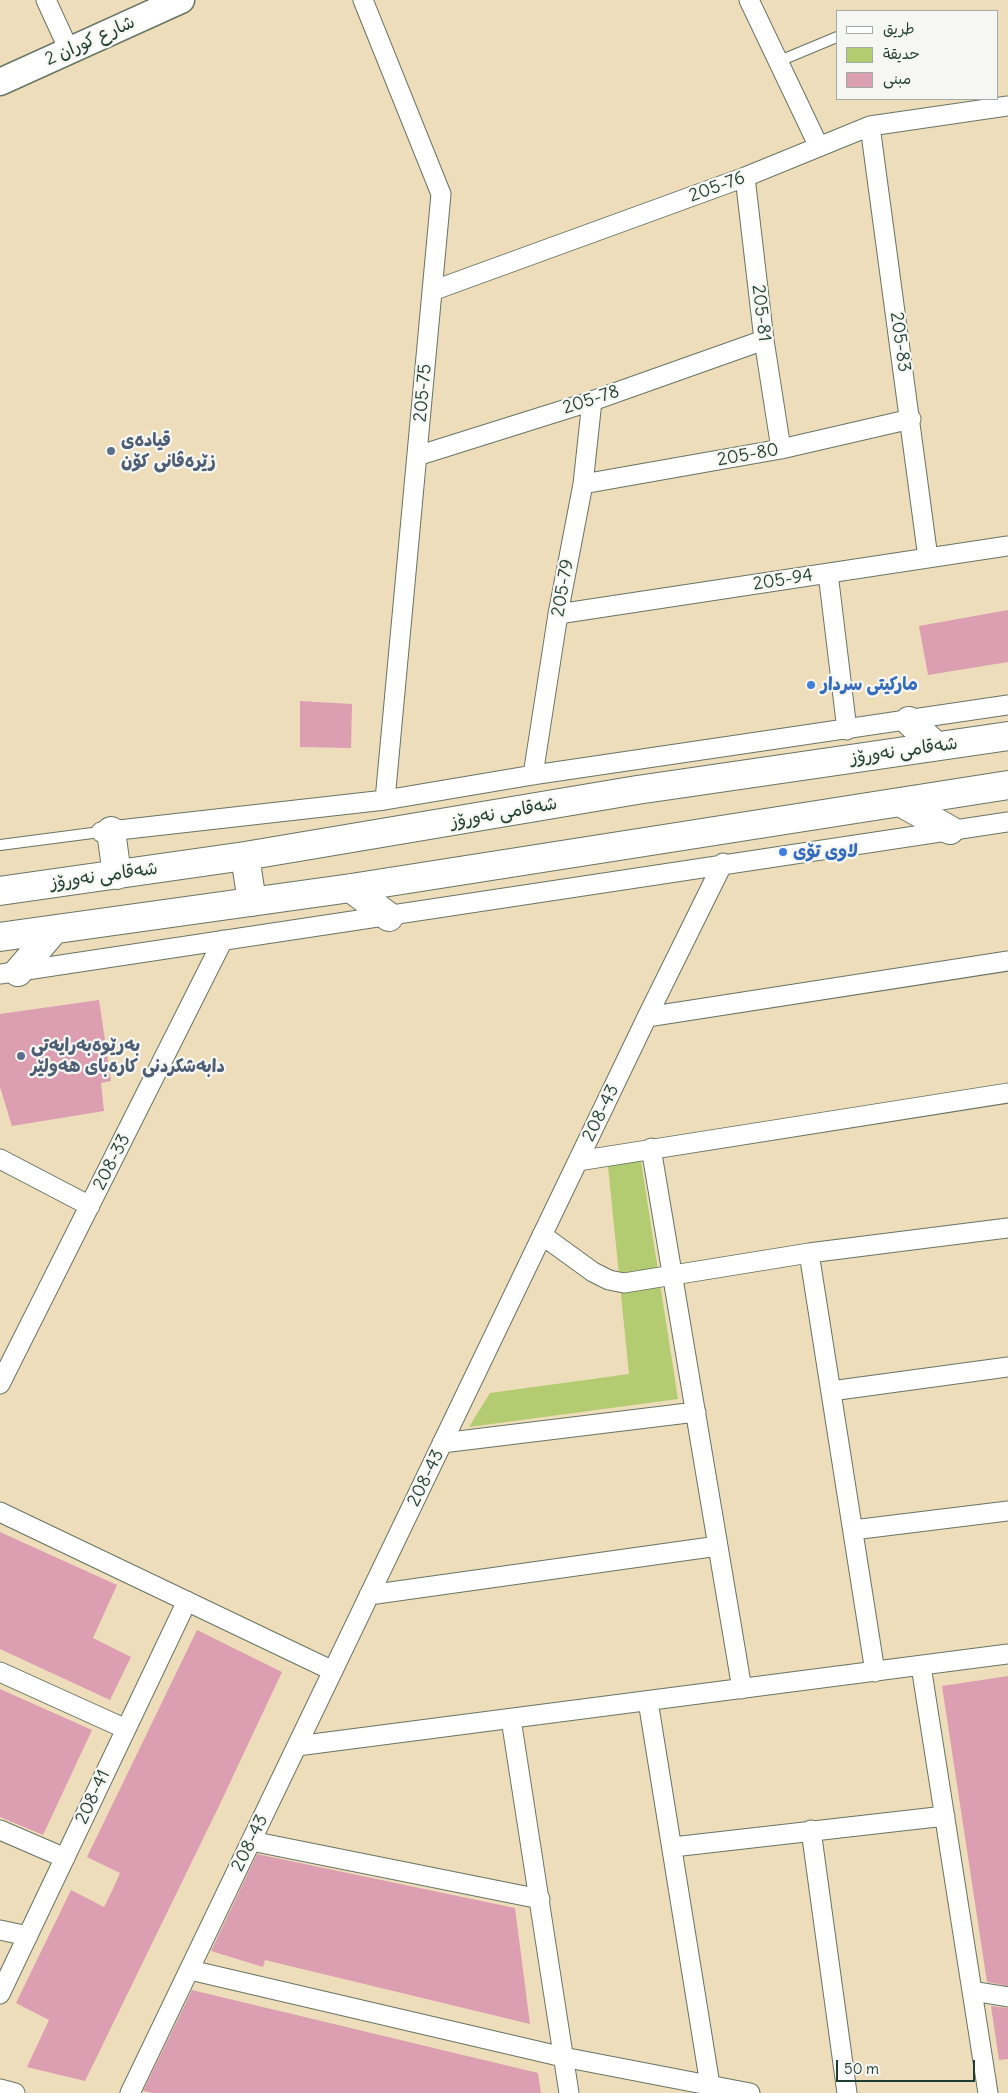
<!DOCTYPE html>
<meta charset="utf-8">
<style>
body{margin:0}
#map{position:relative;width:1008px;height:2093px;overflow:hidden;background:#edb;font-family:Delius,"Playpen Sans Arabic",sans-serif}
canvas{display:block}
.legend{position:absolute;left:836px;top:10px;width:162px;height:90px;box-sizing:border-box;background:#f6f6f2;border:1px solid #a0aca6;margin:0;padding:6px 9px;list-style:none;font-size:15px;color:#1f3d34}
.legend li{display:flex;align-items:center;gap:10px;height:25px}
.legend b{width:25px;border:1px solid #a0aca6}
.scale{position:absolute;left:836px;top:2060px;width:139px;height:22px;box-sizing:border-box;border:2px solid #1f3d34;border-top:0;padding-left:6px;font-size:15px;line-height:18px;white-space:nowrap;color:#1f3d34;-webkit-text-stroke:4px #f6f6f2;paint-order:stroke}
</style>
<div id="map">
<canvas width="1008" height="2093"></canvas>
<ul class="legend">
<li><b style="height:6px;background:#fff"></b>طريق</li>
<li><b style="height:14px;background:#b3cc71"></b>حديقة</li>
<li><b style="height:14px;background:#dc9eb1"></b>مبنى</li>
</ul>
<div class="scale">50 m</div>
</div>
<script>
const ctx = document.querySelector('canvas').getContext('2d');
ctx.lineJoin = 'round';
function paint(path, color) {
  ctx.fillStyle = color;
  ctx.fill(path, 'evenodd');
}
function toPath(rows) {
  const path = new Path2D();
  for (const r of rows) {
    path.moveTo(r[0], r[1]);
    for (let i = 2; i < r.length; i += 2) path.lineTo(r[i], r[i + 1]);
  }
  return path;
}
function stroke(path, color, width, dash) {
  ctx.strokeStyle = color;
  ctx.lineWidth = width;
  ctx.lineCap = dash ? 'butt' : 'round';
  ctx.setLineDash(dash || []);
  ctx.stroke(path);
}
function write(font, color, halo, rows, align = 'center') {
  ctx.font = font + ' Delius,"Playpen Sans Arabic",sans-serif';
  ctx.lineWidth = 4.5;
  ctx.setLineDash([]);
  ctx.textBaseline = 'middle';
  ctx.strokeStyle = halo;
  ctx.fillStyle = color;
  for (const [text, x, y, turn = 0] of rows) {
    ctx.save();
    ctx.translate(x, y);
    ctx.rotate((+turn || 0) * Math.PI / 180);
    ctx.textAlign = isNaN(turn) ? turn : align;
    if (halo) ctx.strokeText(text, 0, 0);
    ctx.fillText(text, 0, 0);
    ctx.restore();
  }
}
paint(toPath([
 [641,1161,678,1399,469,1427,490,1393,629,1374,608,1166]
]), '#b3cc71');
paint(toPath([
 [1008,610,1008,662,928,675,919,626],
 [300,701,352,704,351,748,300,747],
 [99,1000,111,1081,101,1083,104,1111,12,1126,0,1087,0,1014],
 [0,1532,117,1585,93,1638,131,1657,110,1700,0,1649],
 [197,1630,282,1672,219,1806,85,2081,27,2067,49,2020,16,2003,71,1890,104,1907,112,1891,120,1873,87,1857],
 [1008,1676,1008,1986,987,1982,942,1686],
 [0,1689,92,1730,43,1835,0,1817],
 [257,1854,515,1908,530,2024,265,1960,263,1967,211,1951],
 [192,1990,538,2073,541,2093,153,2093,143,2091],
 [991,2006,1008,2008,1008,2059,999,2060]
]), '#dc9eb1');
const lane = toPath([
 [777,62,837,37],
 [0,845,100,832]
]);
const street = toPath([
 [46,0,69,50],
 [363,0,441,194,385,800],
 [749,0,819,147],
 [870,126,928,558],
 [745,177,764,340,781,449],
 [432,291,745,177,870,126,1008,106],
 [417,456,592,401,764,340],
 [583,484,781,449,911,419],
 [828,573,847,730],
 [558,614,1008,546],
 [533,775,558,614,583,484,592,401],
 [101,832,385,800,533,775,1008,705],
 [0,974,1008,822],
 [647,1017,1008,961],
 [651,1148,742,1689],
 [0,1159,90,1206],
 [578,1161,1008,1093],
 [542,1235,593,1272,609,1280,624,1283,809,1253,1008,1228],
 [809,1253,875,1672],
 [0,1384,223,940],
 [831,1391,1008,1367],
 [442,1443,696,1412],
 [0,1512,333,1671],
 [853,1530,1008,1511],
 [369,1595,718,1546],
 [921,1666,988,2093],
 [0,1672,126,1729],
 [648,1701,710,2085],
 [511,1719,569,2093],
 [297,1746,1008,1654],
 [0,1830,65,1858],
 [811,1830,847,2093],
 [251,1841,540,1899],
 [673,1847,945,1816],
 [0,1930,28,1936],
 [190,1970,563,2057,750,2093],
 [972,1991,1008,1997],
 [0,1994,187,1601],
 [0,2089,15,2093],
 [130,2093,647,1017,723,863]
]);
const secondary = toPath([
 [0,82,181,0]
]);
const primary = toPath([
 [909,721,936,746],
 [900,802,950,830],
 [111,831,117,875],
 [245,856,252,902],
 [351,888,389,917],
 [0,891,245,856,637,790,1008,736],
 [0,937,351,888,1008,785],
 [18,972,54,930]
]);
stroke(lane, '#677563', 12);
stroke(street, '#677563', 21);
stroke(secondary, '#677563', 29);
stroke(primary, '#677563', 30);
stroke(lane, '#fff', 10);
stroke(street, '#fff', 19);
stroke(secondary, '#fff', 26);
stroke(primary, '#fff', 28);
for (const [x, y, r, color] of [
 [111,451,5,"#5c6f8a"],
 [811,685,5,"#3f7fe0"],
 [783,852,5,"#3f7fe0"],
 [21,1056,5,"#5c6f8a"]
]) {
  const dot = new Path2D();
  dot.arc(x, y, r, 0, 2 * Math.PI);
  ctx.fillStyle = color;
  ctx.fill(dot);
  stroke(dot, '#f6f6f2', 2);
}
write('18px', '#1f3d34', '#f6f6f2', [
 ["شارع كوران 2",90,41,-24],
 ["205-76",717,187,-20],
 ["205-81",761,313,83],
 ["205-83",900,342,82],
 ["205-75",423,393,-85],
 ["205-78",591,400,-18],
 ["205-80",748,455,-10],
 ["205-94",783,580,-9],
 ["205-79",563,588,-80],
 ["شەقامی نەورۆز",904,751,-8],
 ["شەقامی نەورۆز",504,813,-10],
 ["شەقامی نەورۆز",104,876,-8],
 ["208-43",601,1113,-64],
 ["208-33",112,1162,-63],
 ["208-43",426,1478,-64],
 ["208-41",93,1797,-65],
 ["208-43",250,1843,-64]
]);
write('bold 18px', '#4e5e75', '#f6f6f2', [
 ["قیادەی",121,441],
 ["زێرەڤانی کۆن",121,462],
 ["بەرێوەبەرایەتی",31,1046],
 ["دابەشکردنی کارەبای هەولێر",31,1067]
], 'left');
write('bold 18px', '#366cbe', '#f6f6f2', [
 ["ماركيتى سردار",821,685],
 ["لاوی تۆی",793,852]
], 'left');
</script>
